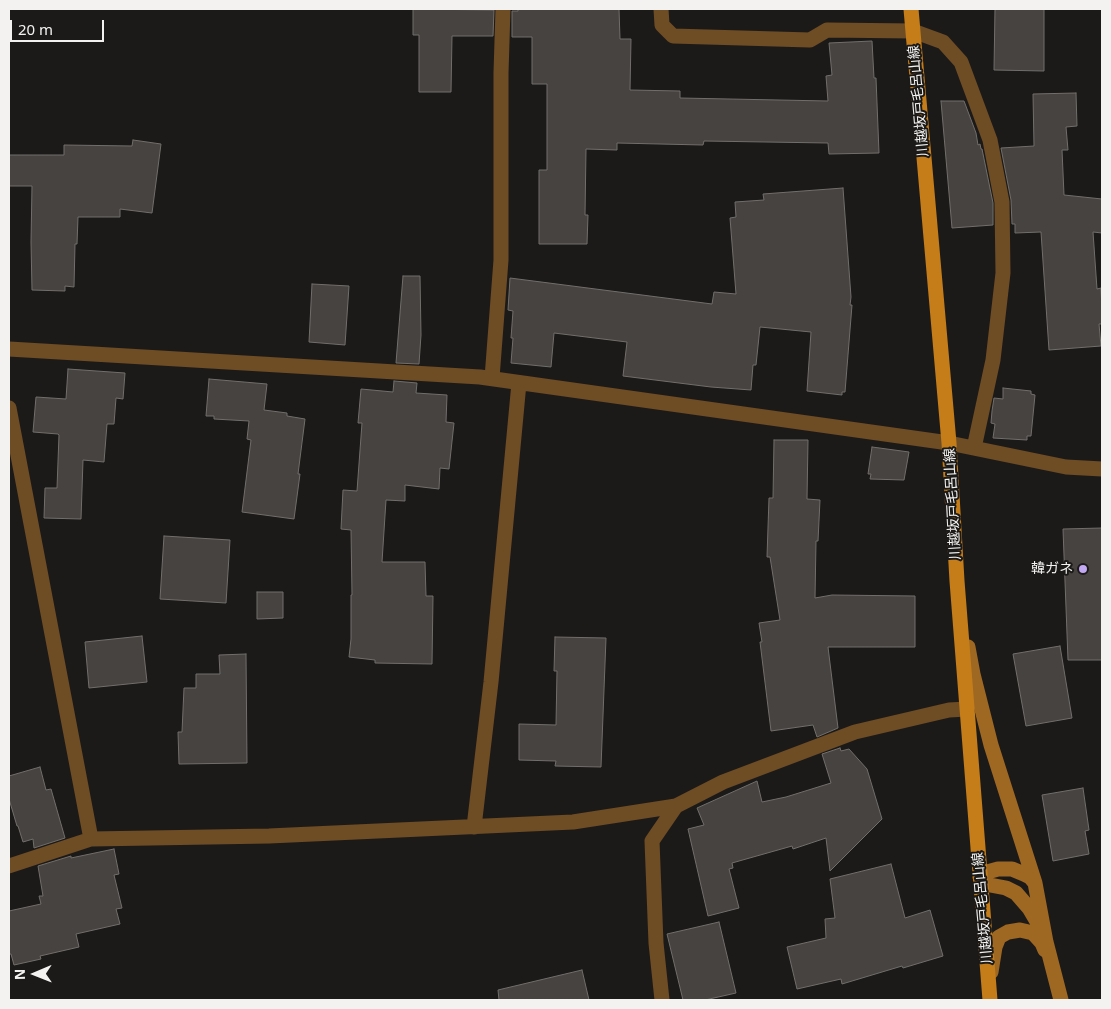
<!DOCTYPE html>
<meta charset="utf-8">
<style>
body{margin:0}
#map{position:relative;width:1111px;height:1009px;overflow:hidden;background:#1c1a18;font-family:"Noto Sans",sans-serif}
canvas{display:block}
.frame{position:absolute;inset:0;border:10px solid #f4f2f1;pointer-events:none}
.north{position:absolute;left:10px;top:949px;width:50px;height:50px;-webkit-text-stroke:4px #1c1a18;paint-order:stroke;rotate:269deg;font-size:14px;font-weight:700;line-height:20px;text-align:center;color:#f4f2f1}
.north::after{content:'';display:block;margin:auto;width:18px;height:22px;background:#f4f2f1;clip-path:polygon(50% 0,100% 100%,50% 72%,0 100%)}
.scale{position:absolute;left:10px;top:20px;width:94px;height:22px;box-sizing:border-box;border:2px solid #f4f2f1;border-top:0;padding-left:6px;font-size:15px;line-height:18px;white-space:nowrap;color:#f4f2f1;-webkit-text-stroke:4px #1c1a18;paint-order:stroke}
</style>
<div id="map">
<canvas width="1111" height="1009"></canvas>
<div class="frame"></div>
<div class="north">N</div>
<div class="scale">20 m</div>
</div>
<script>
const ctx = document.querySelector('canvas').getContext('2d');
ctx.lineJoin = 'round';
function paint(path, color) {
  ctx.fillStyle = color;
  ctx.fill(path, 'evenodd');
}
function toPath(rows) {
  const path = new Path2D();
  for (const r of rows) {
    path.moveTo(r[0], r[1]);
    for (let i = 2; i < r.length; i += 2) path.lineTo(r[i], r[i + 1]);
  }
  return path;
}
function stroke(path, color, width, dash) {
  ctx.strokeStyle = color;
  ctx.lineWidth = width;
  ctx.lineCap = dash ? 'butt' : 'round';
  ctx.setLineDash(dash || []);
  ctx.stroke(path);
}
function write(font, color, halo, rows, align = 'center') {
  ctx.font = font + ' "Noto Sans","Noto Sans JP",sans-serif';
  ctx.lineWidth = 4;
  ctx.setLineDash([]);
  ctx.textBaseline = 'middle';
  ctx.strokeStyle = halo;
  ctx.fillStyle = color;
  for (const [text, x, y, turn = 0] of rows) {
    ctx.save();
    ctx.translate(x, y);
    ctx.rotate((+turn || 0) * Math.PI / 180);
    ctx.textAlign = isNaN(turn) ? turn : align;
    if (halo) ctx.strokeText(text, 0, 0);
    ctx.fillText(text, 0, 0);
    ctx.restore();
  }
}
const building = toPath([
 [413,9,494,10,493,36,452,36,451,92,419,92,419,35,413,35,413,9],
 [518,9,619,9,620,39,631,39,630,90,680,91,680,98,828,101,826,76,832,75,829,43,872,41,874,78,876,78,879,153,829,154,828,143,704,141,703,145,617,143,617,150,586,149,585,215,588,215,587,244,539,244,539,170,547,170,547,84,532,84,532,37,512,37,512,11,518,11,518,9],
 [995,9,1044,9,1044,71,994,70,995,9],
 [1076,93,1077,126,1066,127,1068,150,1062,150,1064,195,1102,199,1102,233,1093,232,1097,289,1101,288,1102,309,1102,324,1099,324,1101,346,1049,350,1041,232,1015,233,1015,224,1012,224,1011,200,1001,148,1034,146,1033,94,1076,93],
 [941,101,964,101,976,133,978,145,980,144,981,149,982,149,993,203,993,225,952,228,941,101],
 [133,140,161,144,152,213,120,209,120,217,78,217,77,244,75,244,74,287,65,286,65,291,32,290,31,242,32,186,9,186,9,155,64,155,64,145,132,146,133,140],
 [843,188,851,297,850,305,852,305,845,392,842,392,842,395,807,391,811,332,760,327,756,365,753,365,751,390,711,387,623,376,627,342,554,333,551,367,511,363,513,338,511,338,513,311,508,310,510,278,712,304,714,292,736,294,730,218,736,217,735,202,764,200,763,194,843,188],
 [403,276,420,276,421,335,419,364,396,363,403,276],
 [312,284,349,286,345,345,309,342,312,284],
 [68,369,125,373,123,399,116,398,114,424,107,424,104,462,83,460,81,519,44,518,45,488,57,488,59,435,58,434,33,432,36,397,66,399,68,369],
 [209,379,267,384,264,410,287,413,287,416,305,419,298,474,300,474,294,519,242,512,251,440,247,439,249,421,214,419,214,416,206,416,209,379],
 [394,381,417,383,416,393,447,395,446,422,454,423,449,469,440,468,439,489,405,485,405,501,386,500,382,562,425,562,426,596,433,596,432,664,375,663,375,660,349,657,351,639,351,595,352,595,351,530,341,529,343,490,357,491,362,423,358,423,361,389,393,392,394,381],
 [1003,388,1031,391,1031,394,1035,395,1031,436,1027,436,1027,440,993,438,995,424,991,423,992,411,994,398,1003,399,1003,388],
 [774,440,808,440,807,499,820,500,818,541,816,541,815,598,832,595,915,596,915,647,828,647,838,728,817,737,813,725,771,731,760,642,762,642,759,623,780,620,770,557,767,557,769,498,773,498,774,440],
 [872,447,909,452,904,480,870,479,871,474,868,474,872,447],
 [1102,528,1102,660,1068,660,1063,529,1102,528],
 [164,536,230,540,226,603,160,599,164,536],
 [257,592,283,592,283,618,257,619,257,592],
 [142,636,147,682,89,688,85,642,142,636],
 [555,637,606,638,601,767,555,766,556,761,519,760,519,724,556,725,557,671,554,671,555,637],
 [1060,646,1072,718,1026,726,1013,654,1060,646],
 [246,654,247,763,179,764,178,732,182,732,184,688,196,688,196,674,220,674,219,655,246,654],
 [840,748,841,751,849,749,867,769,882,819,830,871,826,838,793,849,792,846,732,863,733,868,729,869,739,908,708,916,688,829,704,825,697,808,757,781,762,802,786,797,831,783,822,754,840,748],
 [40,767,46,790,51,789,65,838,34,848,33,839,23,842,18,826,17,826,9,799,9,776,40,767],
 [1083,788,1089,830,1085,831,1089,854,1053,861,1042,795,1083,788],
 [114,849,119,874,114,875,122,908,116,909,120,924,76,934,79,947,40,956,41,959,14,965,11,954,9,954,9,911,41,904,39,896,43,896,38,866,71,856,71,858,114,849],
 [891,864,905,918,930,910,943,956,903,968,902,966,842,984,841,979,797,989,787,947,826,938,825,919,835,918,830,879,891,864],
 [719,922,736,993,705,1000,683,1000,667,934,719,922],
 [582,970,589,1000,499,1000,498,990,582,970]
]);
paint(building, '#464341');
stroke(building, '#716e6c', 1);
stroke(toPath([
 [661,9,662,25,673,36,810,40,827,30,913,31,943,42,961,62,990,140,1002,202,1003,273,993,360,974,448],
 [9,349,480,377,949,443,1066,467,1102,469],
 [492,378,501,260,501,73,503,9],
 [9,408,91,839,9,866],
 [474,827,491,682,519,383],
 [91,839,269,836,573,822,676,806],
 [662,1000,656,943,652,841,676,806,723,782,855,732,949,710,967,709]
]), '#6e4d25', 15);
stroke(toPath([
 [968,647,973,674,991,745,1035,883,1046,942,1061,1000],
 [980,874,998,869,1012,869,1024,874,1030,877,1035,883],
 [980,877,985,883,990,885,1006,888,1016,893,1029,908,1039,925],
 [991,972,995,947,999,937,1008,932,1020,930,1033,933,1042,943,1045,950]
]), '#9e6822', 15);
stroke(toPath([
 [911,9,949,443,957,581,990,1000]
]), '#c47d19', 15);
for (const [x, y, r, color] of [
 [1083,569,5,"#c2a7f2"]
]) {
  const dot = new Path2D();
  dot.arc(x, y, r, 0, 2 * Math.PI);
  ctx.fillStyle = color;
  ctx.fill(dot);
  stroke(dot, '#1c1a18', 2);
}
write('14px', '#f4f2f1', '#1c1a18', [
 ["川越坂戸毛呂山線",919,101,-95],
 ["川越坂戸毛呂山線",953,504,-93],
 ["川越坂戸毛呂山線",983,908,-95]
]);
write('14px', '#f4f2f1', '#1c1a18', [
 ["韓ガネ",1073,569]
], 'right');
</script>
